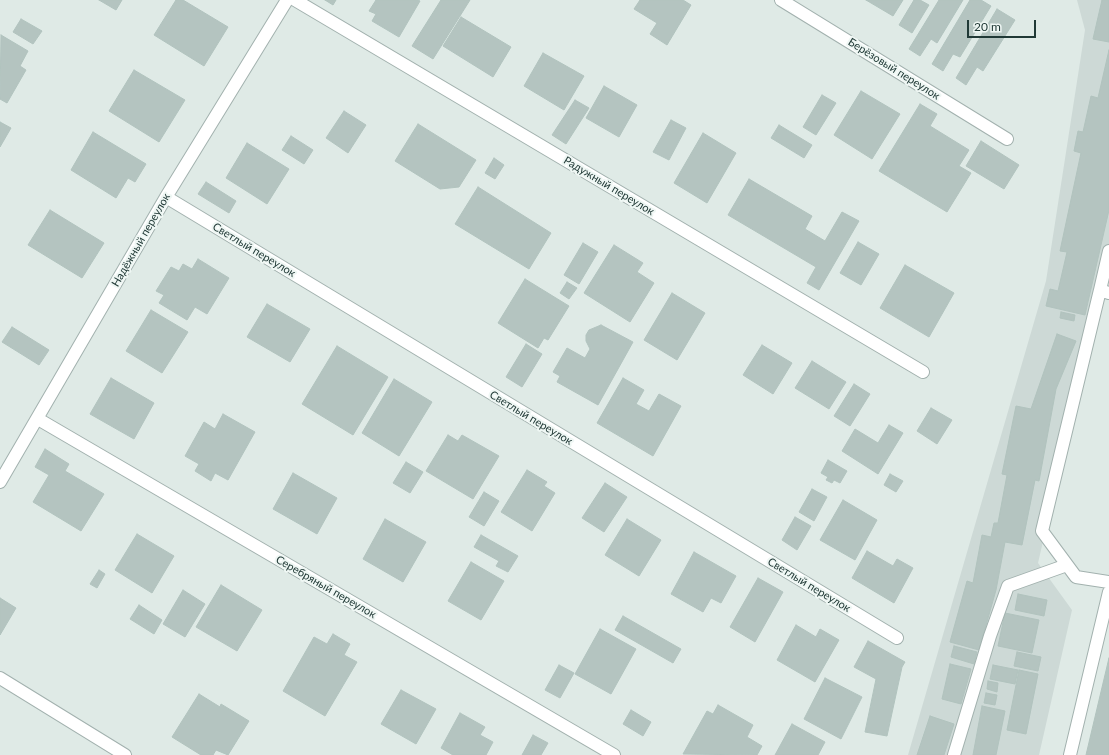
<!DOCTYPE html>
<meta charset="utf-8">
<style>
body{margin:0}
#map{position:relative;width:1109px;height:755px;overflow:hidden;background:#dfeae6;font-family:Lato,sans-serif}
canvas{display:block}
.scale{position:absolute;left:967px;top:20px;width:69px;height:18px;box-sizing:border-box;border:2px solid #203936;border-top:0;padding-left:5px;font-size:12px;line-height:14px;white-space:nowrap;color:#203936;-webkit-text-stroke:3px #eff7f4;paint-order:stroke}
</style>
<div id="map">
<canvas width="1109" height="755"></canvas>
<div class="scale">20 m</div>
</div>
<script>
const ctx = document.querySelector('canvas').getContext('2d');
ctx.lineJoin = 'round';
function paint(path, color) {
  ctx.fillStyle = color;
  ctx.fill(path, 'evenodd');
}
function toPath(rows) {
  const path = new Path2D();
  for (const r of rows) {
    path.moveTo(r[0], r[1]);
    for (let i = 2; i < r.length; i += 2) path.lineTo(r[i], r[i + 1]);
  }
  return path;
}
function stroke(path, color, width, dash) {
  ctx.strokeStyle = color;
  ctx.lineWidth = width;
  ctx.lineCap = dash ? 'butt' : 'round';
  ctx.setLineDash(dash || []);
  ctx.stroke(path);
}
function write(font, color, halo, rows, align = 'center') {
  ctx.font = font + ' Lato,sans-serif';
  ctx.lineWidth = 4;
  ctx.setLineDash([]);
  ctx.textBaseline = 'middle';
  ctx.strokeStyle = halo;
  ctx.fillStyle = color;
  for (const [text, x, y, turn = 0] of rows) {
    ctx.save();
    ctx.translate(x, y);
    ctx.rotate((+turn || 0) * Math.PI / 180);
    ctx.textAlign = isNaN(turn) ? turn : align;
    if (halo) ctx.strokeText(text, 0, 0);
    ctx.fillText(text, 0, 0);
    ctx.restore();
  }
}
paint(toPath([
 [1077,0,1109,0,1109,255,1038,563,1072,610,1039,755,908,755,1046,281,1085,30]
]), '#cdd9d6');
const building = toPath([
 [99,0,122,0,116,10,99,0],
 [176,0,183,0,228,27,204,66,154,35,176,0],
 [325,0,336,0,333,5,325,0],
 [376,0,418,0,420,1,399,37,372,21,376,14,369,11,376,0],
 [441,0,470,0,433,59,412,46,441,0],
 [640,0,683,0,691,5,667,45,650,34,657,23,634,9,640,0],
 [866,0,903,0,893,16,866,0],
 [914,0,920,0,929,5,912,33,899,25,914,0],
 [939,0,963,0,937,43,931,39,920,56,909,49,939,0],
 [970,0,981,0,991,6,960,57,953,54,943,71,932,64,970,0],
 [1102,0,1109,0,1109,42,1093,39,1102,0],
 [997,9,1015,20,983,71,977,67,966,85,956,78,997,9],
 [461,17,511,47,493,77,443,46,461,17],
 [21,19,42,31,33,44,13,32,21,19],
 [1,35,28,51,20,66,26,70,7,103,0,99,1,35],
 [1109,50,1109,210,1085,315,1046,306,1050,289,1058,291,1067,252,1060,251,1081,153,1074,151,1078,131,1083,132,1091,96,1098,98,1109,50],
 [543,53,584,76,564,110,524,86,543,53],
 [134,70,185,100,159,142,109,111,134,70],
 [604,86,637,105,619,137,586,118,604,86],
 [861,91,900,114,872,159,834,135,861,91],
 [822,95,836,103,816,135,803,127,822,95],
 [575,100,589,108,566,144,552,135,575,100],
 [920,104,937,114,930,126,969,150,959,166,971,173,947,212,879,171,920,104],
 [344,111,366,125,348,153,326,138,344,111],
 [671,120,686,128,669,160,653,152,671,120],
 [0,122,11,128,0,147,0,122],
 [418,124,476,160,459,187,440,189,395,161,418,124],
 [779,125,812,145,804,158,771,138,779,125],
 [93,132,146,164,135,182,128,178,116,198,71,170,93,132],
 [703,133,736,153,707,203,674,183,703,133],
 [291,136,313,150,304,164,282,150,291,136],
 [981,141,1019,165,1004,189,966,166,981,141],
 [247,143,289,169,267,204,226,178,247,143],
 [494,158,504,165,495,179,485,173,494,158],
 [749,179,812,216,805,229,825,241,842,212,859,221,819,290,807,283,816,267,728,215,749,179],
 [206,182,236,201,229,213,198,194,206,182],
 [478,187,551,233,529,269,455,224,478,187],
 [50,210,104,243,82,278,28,245,50,210],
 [858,242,879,254,861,285,840,273,858,242],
 [583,243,598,252,579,284,564,275,583,243],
 [614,245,643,263,637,272,654,283,630,322,584,293,614,245],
 [198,259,229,278,207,314,195,307,187,320,159,303,164,295,156,291,171,267,179,271,183,264,192,269,198,259],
 [905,265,954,293,929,337,880,308,905,265],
 [525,279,569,306,548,340,544,338,538,348,498,323,525,279],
 [567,282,577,288,569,299,560,293,567,282],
 [672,293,705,313,677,360,644,340,672,293],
 [267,304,310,329,290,362,247,337,267,304],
 [151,310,188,332,162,373,126,351,151,310],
 [1061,312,1075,315,1074,321,1060,318,1061,312],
 [601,325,633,342,598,405,557,382,560,376,553,372,567,348,585,358,590,349,586,341,586,335,589,330,601,325],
 [12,327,49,350,39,365,2,342,12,327],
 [1057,334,1076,341,1056,389,1039,481,1035,480,1022,545,1005,542,996,590,979,650,950,642,967,581,973,583,982,535,991,537,994,523,998,523,1007,475,1002,474,1016,406,1031,409,1057,334],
 [526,344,542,354,522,387,506,377,526,344],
 [762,345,792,363,773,394,743,375,762,345],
 [337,346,388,377,353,435,302,404,337,346],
 [812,361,846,382,829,409,795,388,812,361],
 [111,378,154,403,134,439,90,414,111,378],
 [623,378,644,390,636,404,649,411,659,394,681,406,653,456,597,423,623,378],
 [394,379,432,402,399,456,362,433,394,379],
 [854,384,870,394,850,426,834,416,854,384],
 [931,408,952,420,937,444,917,431,931,408],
 [223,414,255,432,228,480,215,473,211,481,195,471,199,464,185,456,204,422,215,429,223,414],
 [889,425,903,433,878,474,842,451,855,429,878,443,889,425],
 [448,435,458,441,462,435,499,456,473,499,426,471,448,435],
 [45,449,69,464,65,471,104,494,81,531,33,502,49,475,35,467,45,449],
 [828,460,847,471,840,483,834,480,832,483,826,480,828,477,821,473,828,460],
 [406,462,423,472,410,493,393,483,406,462],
 [527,470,547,482,544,486,555,493,532,531,501,512,527,470],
 [293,473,337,498,317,534,273,509,293,473],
 [890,474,903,481,896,492,884,485,890,474],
 [605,483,627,497,604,532,582,518,605,483],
 [812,489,827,497,814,521,799,512,812,489],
 [484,492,499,501,484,526,469,517,484,492],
 [843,500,877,520,855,560,820,540,843,500],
 [795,517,811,526,797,550,782,540,795,517],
 [385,519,426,542,403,582,363,559,385,519],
 [627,519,661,540,639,576,605,555,627,519],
 [137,534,174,556,152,593,115,570,137,534],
 [481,535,518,556,508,572,496,566,499,561,474,547,481,535],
 [867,551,893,566,897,559,913,568,894,603,852,578,867,551],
 [694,552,736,576,721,603,711,598,703,612,671,594,694,552],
 [471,562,504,581,481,620,448,601,471,562],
 [99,570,105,574,97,588,90,584,99,570],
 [758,578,783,592,755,642,730,627,758,578],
 [221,585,262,610,237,651,196,627,221,585],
 [183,590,205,604,185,637,163,624,183,590],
 [1018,594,1047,600,1044,616,1015,610,1018,594],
 [0,598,16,608,0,635,0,598],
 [139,605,162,620,154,634,130,619,139,605],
 [1005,613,1039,620,1032,653,998,646,1005,613],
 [623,616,681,649,673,663,615,630,623,616],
 [796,625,816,637,820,629,839,640,815,682,777,660,796,625],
 [600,629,636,649,611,694,575,674,600,629],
 [333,634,350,644,344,655,357,662,325,716,283,691,314,637,327,644,333,634],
 [868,641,905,662,902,667,887,736,865,732,876,679,854,667,868,641],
 [954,646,977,652,974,664,951,657,954,646],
 [1017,652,1041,657,1038,671,1014,666,1017,652],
 [1109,658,1109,755,1086,755,1109,658],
 [950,664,971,669,961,704,942,699,950,664],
 [559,665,574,673,560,698,545,690,559,665],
 [993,665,1018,670,1015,684,990,679,993,665],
 [1019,670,1038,674,1026,734,1007,730,1019,670],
 [825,678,862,697,841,739,804,719,825,678],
 [988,681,998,683,997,692,987,689,988,681],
 [401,690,436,709,416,744,381,724,401,690],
 [986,693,997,695,995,705,984,703,986,693],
 [199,694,220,707,221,704,249,721,228,755,216,750,213,755,201,755,172,737,199,694],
 [718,705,753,725,747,737,762,746,757,755,683,754,707,711,713,714,718,705],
 [982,706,1005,711,996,755,973,755,982,706],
 [631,710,651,722,643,736,623,724,631,710],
 [460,713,485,727,480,735,493,742,486,755,453,755,441,748,460,713],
 [930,716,954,724,944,755,917,755,930,716],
 [792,724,825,742,818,755,775,755,792,724],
 [533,735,548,743,541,755,522,755,533,735]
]);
paint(building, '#b4c4c0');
stroke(building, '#b1c3be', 1);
const minor = toPath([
 [295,0,923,372],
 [781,0,1007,139],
 [166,197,897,638],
 [1109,251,1100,290,1109,293],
 [1100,290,1042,531,1076,577,1109,582],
 [38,419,614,755],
 [0,482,166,197,287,0],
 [0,678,125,755],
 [954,755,990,636,1008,586,1067,565],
 [1070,755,1109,592]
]);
stroke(minor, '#a2b1ae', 14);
stroke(minor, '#fff', 12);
write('11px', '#203936', '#eff7f4', [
 ["Берёзовый переулок",894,69,32],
 ["Радужный переулок",609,186,31],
 ["Надёжный переулок",141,240,-60],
 ["Светлый переулок",254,250,31],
 ["Светлый переулок",531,418,31],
 ["Светлый переулок",809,585,31],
 ["Серебряный переулок",326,587,30]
]);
</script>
